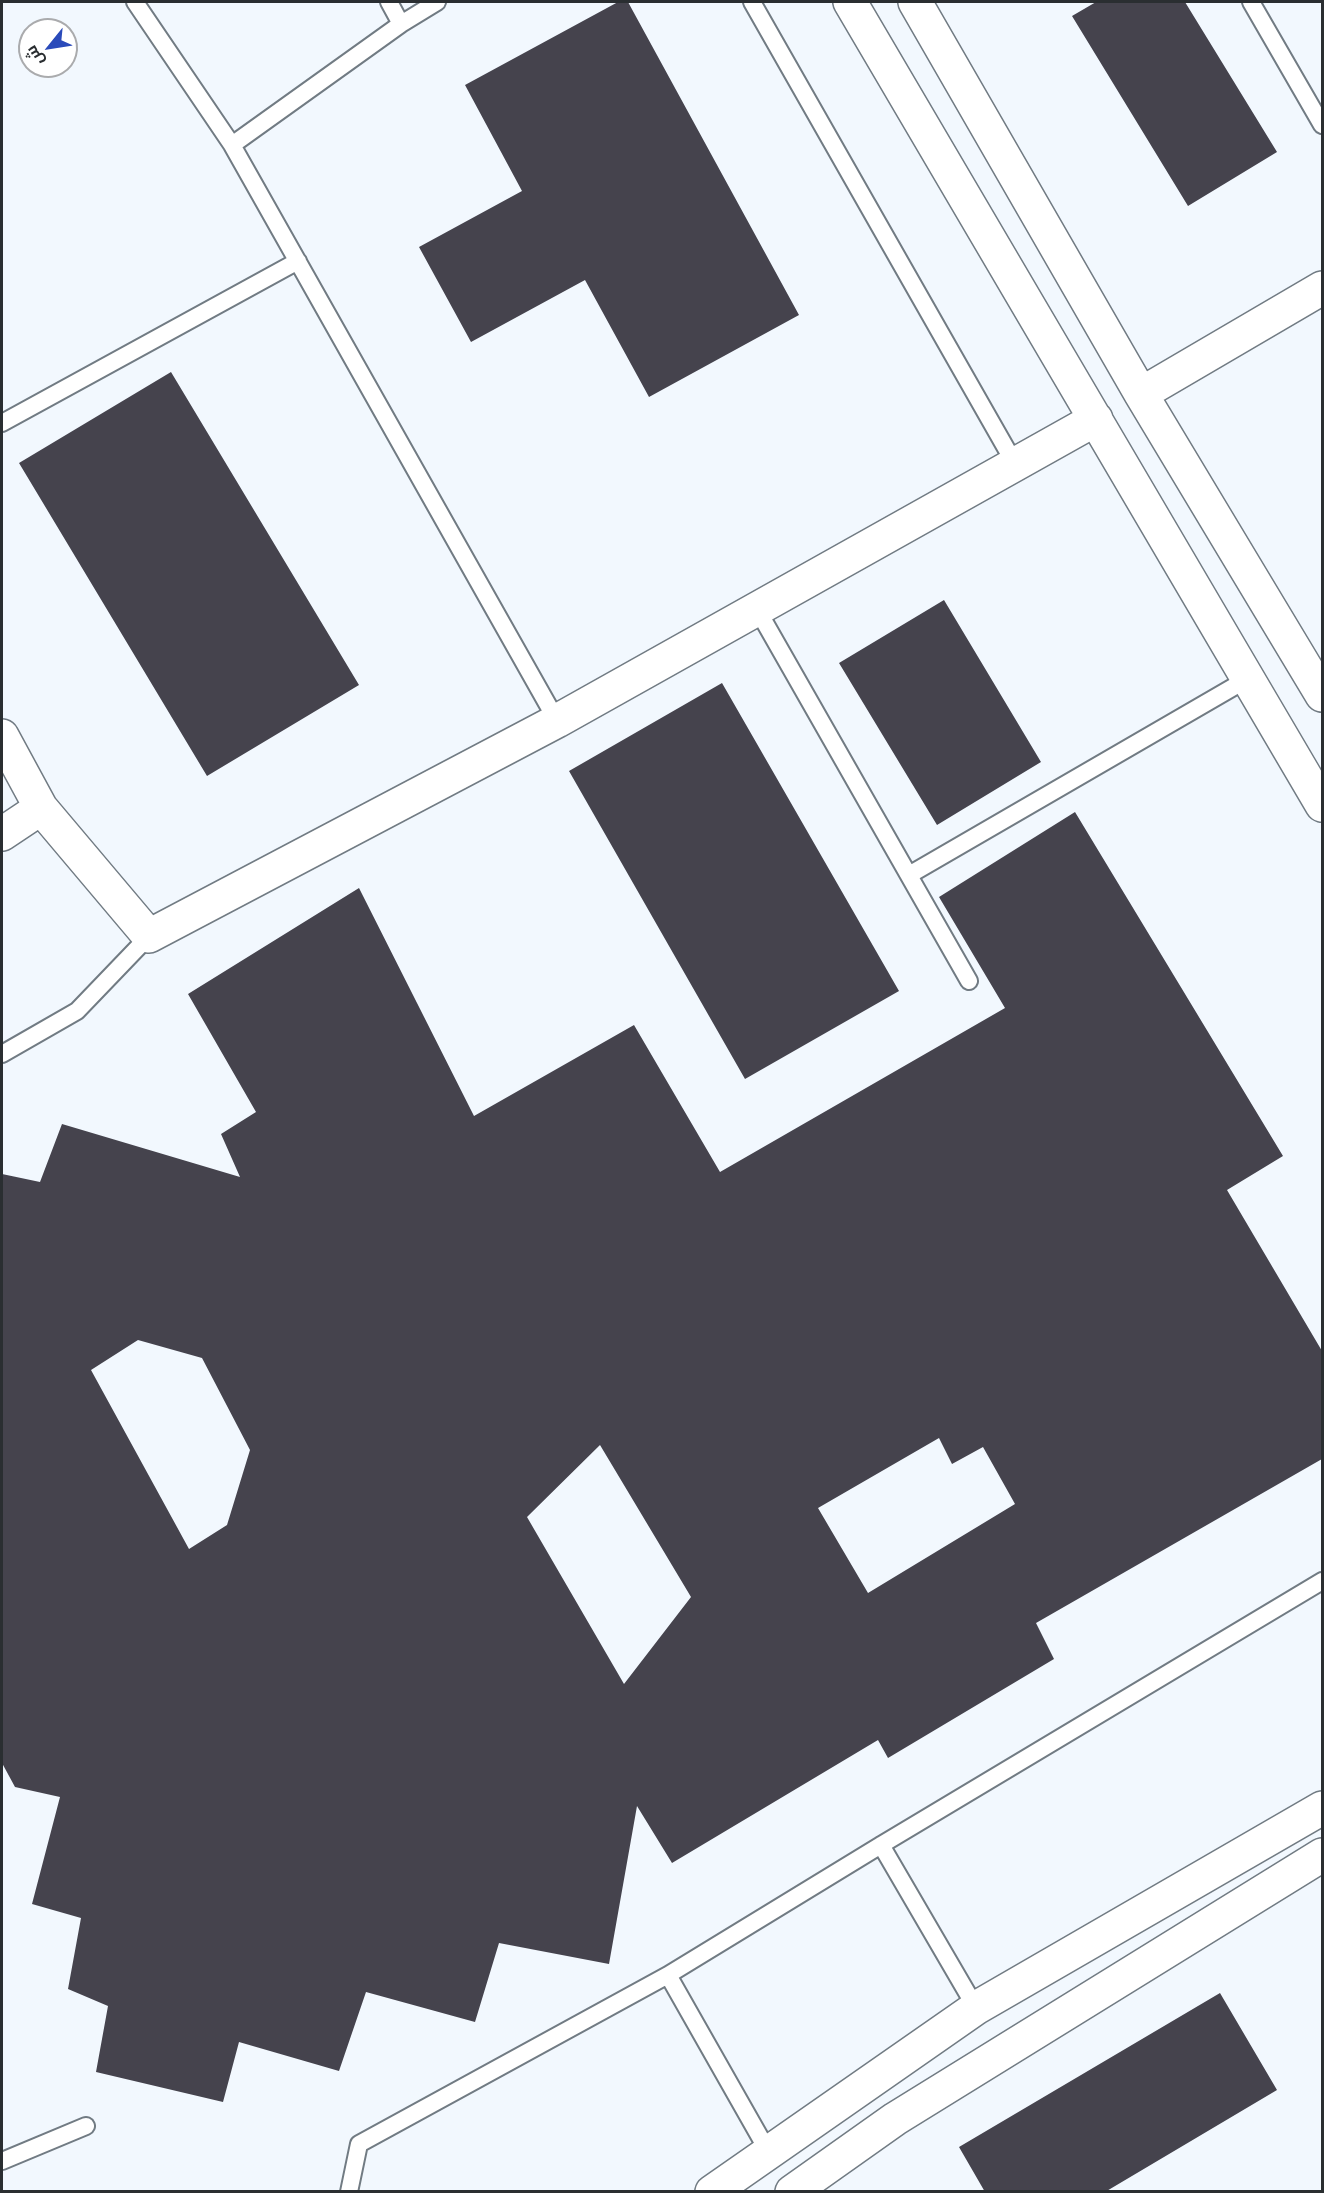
<!DOCTYPE html>
<meta charset="utf-8">
<style>
body{margin:0}
#map{position:relative;width:1324px;height:2193px;overflow:hidden;background:#f2f8fe;font-family:Inter,Cairo,sans-serif}
canvas{display:block}
.frame{position:absolute;inset:0;border:3px solid #2a2e31;pointer-events:none}
.north{position:absolute;left:18px;top:18px;width:60px;height:60px;box-sizing:border-box;background:#fff;border:2px solid #aaabad;border-radius:50%;rotate:240deg;font-size:16px;font-weight:700;line-height:24px;text-align:center;color:#2a2e31}
.north::after{content:'';display:block;margin:auto;width:21px;height:27px;background:#2a4aba;clip-path:polygon(50% 0,100% 100%,50% 72%,0 100%)}
</style>
<div id="map">
<canvas width="1324" height="2193"></canvas>
<div class="frame"></div>
<div class="north">ش</div>
</div>
<script>
const ctx = document.querySelector('canvas').getContext('2d');
ctx.lineJoin = 'round';
function paint(path, color) {
  ctx.fillStyle = color;
  ctx.fill(path, 'evenodd');
}
function toPath(rows) {
  const path = new Path2D();
  for (const r of rows) {
    path.moveTo(r[0], r[1]);
    for (let i = 2; i < r.length; i += 2) path.lineTo(r[i], r[i + 1]);
  }
  return path;
}
function stroke(path, color, width, dash) {
  ctx.strokeStyle = color;
  ctx.lineWidth = width;
  ctx.lineCap = dash ? 'butt' : 'round';
  ctx.setLineDash(dash || []);
  ctx.stroke(path);
}
paint(toPath([
 [618,2,628,2,799,315,649,397,585,280,471,342,419,247,522,191,465,85],
 [1096,2,1185,2,1277,152,1188,206,1072,16],
 [171,372,359,685,207,776,19,463],
 [944,600,1041,762,937,825,839,663],
 [722,683,899,991,745,1079,569,771],
 [1075,812,1283,1156,1227,1190,1322,1351,1322,1459,1036,1623,1054,1659,888,1758,878,1740,672,1863,637,1806,609,1964,499,1943,475,2022,366,1992,339,2071,239,2042,223,2102,96,2072,108,2006,68,1989,81,1918,32,1904,60,1797,15,1787,2,1763,2,1174,40,1182,62,1124,240,1177,221,1134,256,1112,188,994,359,888,474,1116,634,1025,720,1172,1005,1008,939,897],
 [138,1340,202,1358,250,1450,227,1525,189,1549,91,1370],
 [939,1438,952,1464,983,1447,1015,1504,868,1593,818,1508],
 [600,1445,691,1597,624,1684,527,1517],
 [1220,1993,1277,2090,1105,2192,985,2192,959,2147]
]), '#45434d');
const service = toPath([
 [135,2,232,145,557,721],
 [389,2,401,24],
 [752,2,1015,464],
 [1251,2,1322,125],
 [232,145,401,24,437,2],
 [2,423,298,261],
 [757,609,969,981],
 [909,875,1249,678],
 [2,1054,77,1011,149,936],
 [881,1845,976,2008],
 [668,1975,769,2153],
 [2,2161,86,2126],
 [349,2192,359,2144,668,1975,881,1845,1322,1581]
]);
const tertiary = toPath([
 [850,2,1322,805],
 [915,2,1141,394,1322,695],
 [1141,394,1322,288],
 [2,736,41,808,149,936,557,721,1096,419],
 [2,834,41,808],
 [712,2192,976,2008,1322,1808],
 [792,2192,895,2119,1322,1855]
]);
stroke(service, '#717b83', 20);
stroke(tertiary, '#717b83', 36);
stroke(service, '#fff', 16);
stroke(tertiary, '#fff', 33);
</script>
